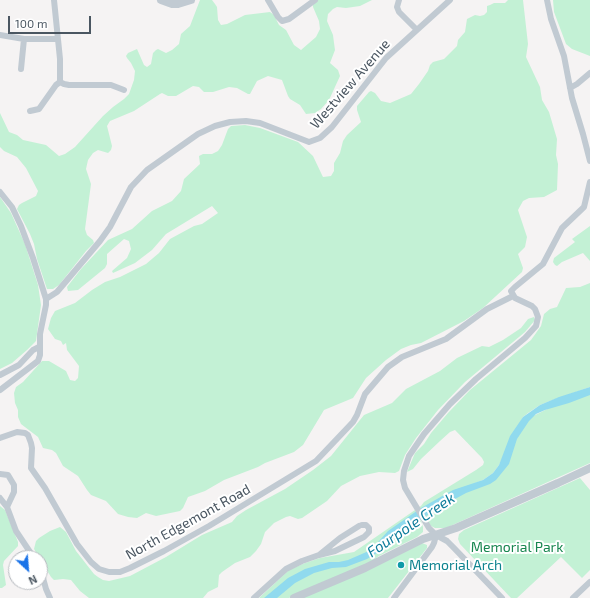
<!DOCTYPE html>
<style>
body{margin:0}
#map{position:relative;width:590px;height:598px;overflow:hidden;background:#f5f3f3;font-family:"Exo 2",sans-serif}
canvas{display:block}
.north{position:absolute;left:8px;top:550px;width:40px;height:40px;box-sizing:border-box;background:#fff;border:1px solid #b7bbc0;border-radius:50%;rotate:154deg;font-size:11px;font-weight:700;line-height:16px;text-align:center;color:#4a5661}
.north::after{content:'';display:block;margin:auto;width:14px;height:18px;background:#1a73e8;clip-path:polygon(50% 0,100% 100%,50% 72%,0 100%)}
.scale{position:absolute;left:8px;top:16px;width:83px;height:18px;box-sizing:border-box;border:2px solid #4a5661;border-top:0;padding-left:5px;font-size:12px;line-height:14px;white-space:nowrap;color:#4a5661;-webkit-text-stroke:3px #fff;paint-order:stroke}
</style>
<div id="map">
<canvas width="590" height="598"></canvas>
<div class="north">N</div>
<div class="scale">100 m</div>
</div>
<script>
const ctx = document.querySelector('canvas').getContext('2d');
ctx.lineJoin = 'round';
function paint(path, color) {
  ctx.fillStyle = color;
  ctx.fill(path, 'evenodd');
}
function toPath(rows) {
  const path = new Path2D();
  for (const r of rows) {
    path.moveTo(r[0], r[1]);
    for (let i = 2; i < r.length; i += 2) path.lineTo(r[i], r[i + 1]);
  }
  return path;
}
function stroke(path, color, width, dash) {
  ctx.strokeStyle = color;
  ctx.lineWidth = width;
  ctx.lineCap = dash ? 'butt' : 'round';
  ctx.setLineDash(dash || []);
  ctx.stroke(path);
}
function write(font, color, halo, rows, align = 'center') {
  ctx.font = font + ' "Exo 2",sans-serif';
  ctx.lineWidth = 4;
  ctx.setLineDash([]);
  ctx.textBaseline = 'middle';
  ctx.strokeStyle = halo;
  ctx.fillStyle = color;
  for (const [text, x, y, turn = 0] of rows) {
    ctx.save();
    ctx.translate(x, y);
    ctx.rotate((+turn || 0) * Math.PI / 180);
    ctx.textAlign = isNaN(turn) ? turn : align;
    if (halo) ctx.strokeText(text, 0, 0);
    ctx.fillText(text, 0, 0);
    ctx.restore();
  }
}
paint(toPath([
 [200,0,212,0,215,4,217,7,218,20,221,25,227,24,245,15,270,12,274,15,279,25,286,30,294,45,301,50,316,37,320,29,319,21,313,7,313,5,318,0,372,0,360,6,346,8,337,7,333,9,328,14,327,21,333,35,334,43,335,50,330,63,338,70,340,76,329,100,321,109,315,113,306,114,300,105,290,99,288,96,282,80,268,76,257,81,250,94,248,94,237,88,229,87,213,92,204,92,199,87,193,86,176,96,168,96,162,93,160,94,134,111,110,121,107,126,112,146,111,150,108,153,98,150,93,153,88,160,86,169,91,184,85,229,87,235,93,240,94,243,86,251,59,285,53,289,47,289,37,259,34,244,30,234,17,209,19,205,22,203,36,196,38,191,26,168,17,157,4,151,0,147,0,113,9,132,17,135,23,140,46,145,59,156,65,154,75,147,103,116,113,107,124,99,129,94,134,80,135,71,131,63,127,58,126,56,128,53,137,49,144,65,147,67,151,64,153,53,156,50,158,49,166,53,172,50,179,44,181,34,190,26],
 [508,0,523,0,528,44,526,57,540,87,542,100,549,112,557,139,556,155,558,164,557,190,544,197,529,198,523,201,518,210,527,237,525,247,518,254,523,268,522,272,483,308,464,321,421,343,411,345,401,349,386,360,366,378,353,398,324,410,303,445,294,452,265,463,258,467,224,480,205,491,188,497,183,508,180,511,156,516,146,513,137,518,128,517,118,514,106,501,91,495,87,490,78,476,63,466,56,453,52,450,43,448,38,437,21,424,18,417,18,410,15,403,14,393,16,387,23,382,42,361,49,361,66,371,70,380,75,381,78,378,79,366,67,350,66,343,63,345,61,341,55,339,48,329,51,318,55,311,75,303,92,290,105,282,120,277,146,264,159,253,170,239,194,226,202,224,218,213,212,206,166,234,152,250,135,263,113,273,112,271,127,258,131,249,129,241,124,239,107,254,107,264,105,268,78,290,68,291,67,287,81,269,108,240,132,229,152,211,172,201,181,191,184,179,200,164,199,156,203,154,212,154,218,151,222,145,228,129,231,126,245,125,260,128,298,142,313,156,322,175,323,177,331,176,334,171,334,163,340,153,343,141,347,135,361,122,357,110,357,106,369,92,371,91,375,93,381,101,390,103,411,94,419,84,428,71,430,65,433,62,444,59,457,46,458,40,465,32,467,19,475,15,480,16,484,15,487,12,487,6,490,5,494,3,505,3],
 [553,0,590,0,590,56,572,49,566,44,554,12],
 [0,197,11,213,25,244,38,285,41,305,36,341,27,350,12,363,0,369],
 [590,226,590,261,583,253,562,262,557,266,555,265,553,262,554,258,575,242,572,239],
 [590,283,590,387,550,401,540,405,528,413,523,417,499,465,493,473,483,480,463,488,492,479,529,418,590,388,590,463,446,528,435,528,431,526,419,507,421,506,424,502,476,470,483,465,484,462,482,458,455,430,450,432,440,441,421,459,413,469,407,472,415,453,424,444,431,433,448,413,470,390,531,340,541,326,544,314,550,309,557,307,566,288,580,287],
 [534,317,535,320,525,332,465,382,438,410,416,438,405,455,399,471,395,473,379,472,360,476,341,486,327,501,302,518,298,519,290,516,286,517,274,523,265,532,261,544,256,551,250,557,235,563,222,572,219,575,218,587,208,592,203,598,89,598,80,591,71,580,63,579,54,580,51,577,34,549,36,541,39,538,50,531,60,527,66,532,76,551,94,574,98,577,103,580,109,581,130,576,166,557,202,535,232,522,237,516,246,510,285,489,313,470,331,456,364,415,392,403,406,389,440,371,457,358,482,346,489,347,503,340,521,328,528,319],
 [580,478,590,490,590,570,582,578,561,557,517,598,511,598,460,544,458,539,459,534,464,530],
 [0,506,5,510,18,542,18,546,4,561,3,565,6,585,2,588,0,588],
 [415,510,421,521,423,527,423,532,417,537,379,556,371,562,297,593,289,598,259,598,289,570,305,563,320,558,354,552],
 [422,543,427,545,427,548,388,598,300,598]
]), '#c3f1d5');
paint(toPath([
 [590,387,590,395,569,403,545,410,536,414,529,421,517,439,509,464,496,480,490,484,466,493,435,510,395,536,382,550,367,559,346,567,332,568,314,573,295,583,277,598,264,598,288,578,305,569,329,562,339,562,348,560,371,550,388,531,421,508,453,490,483,480,493,473,499,465,510,436,523,417,540,405,559,397]
]), '#90daee');
stroke(toPath([
 [54,0,60,59,60,82],
 [268,0,278,17,282,21,289,19,315,0],
 [399,0,397,7,399,12,417,30],
 [547,0,551,19,564,56,572,98,583,134,590,161],
 [0,35,24,39,57,39],
 [21,69,24,39],
 [60,82,64,84,69,85,111,85,124,90],
 [570,88,577,84,590,73],
 [30,111,39,109,56,85,60,82],
 [0,192,12,207,21,226,33,258,46,299,46,305,40,334,40,355,38,361,0,390],
 [46,299,57,292,100,241,110,227,131,187,147,170,198,134,215,126,230,122,246,121,260,123,309,142,320,138,332,127,386,58,450,0],
 [0,375,19,365,33,350,39,347],
 [0,438,17,432,25,433,28,435,31,443,32,448,31,468,45,488,77,544,91,562,99,569,109,572,120,572,130,568,164,551,209,526,316,461,353,422,357,415,365,394,388,367,402,357,446,339,487,309,513,296],
 [0,474,8,475,14,485,14,492,7,507],
 [0,498,7,507,16,531,34,558],
 [359,526,340,538,319,555,335,551,364,537,369,532,369,528,366,525,362,525],
 [40,567,46,589,50,598],
 [254,598,286,569,302,561,319,555],
 [394,598,432,547,434,543,436,535],
 [502,598,453,547,447,541,436,535,429,528,405,488,403,480,404,471,409,456,424,434,450,404,476,379,525,338,536,326,538,317,535,309,532,306,515,298,511,291,515,287,543,264,562,228,584,207,590,182],
 [573,598,590,582]
]), '#c1cad2', 6);
stroke(toPath([
 [161,0,172,4,178,4,191,0],
 [294,598,365,568,423,539,456,528,558,483,590,468]
]), '#c1cad2', 8);
for (const [x, y, r, color] of [
 [401,565,4,"#0f9aa8"]
]) {
  const dot = new Path2D();
  dot.arc(x, y, r, 0, 2 * Math.PI);
  ctx.fillStyle = color;
  ctx.fill(dot);
  stroke(dot, '#fff', 1.5);
}
write('14px', '#4a5661', '#fff', [
 ["Westview Avenue",350,84,-49],
 ["North Edgemont Road",188,522,-29]
]);
write('14px', '#17864f', '#fff', [
 ["Memorial Park",517,547]
]);
write('14px', '#0d838f', '#fff', [
 ["Memorial Arch",409,565]
], 'left');
write('italic 15px', '#0c7c9b', '#fff', [
 ["Fourpole Creek",411,525,-34]
]);
</script>
